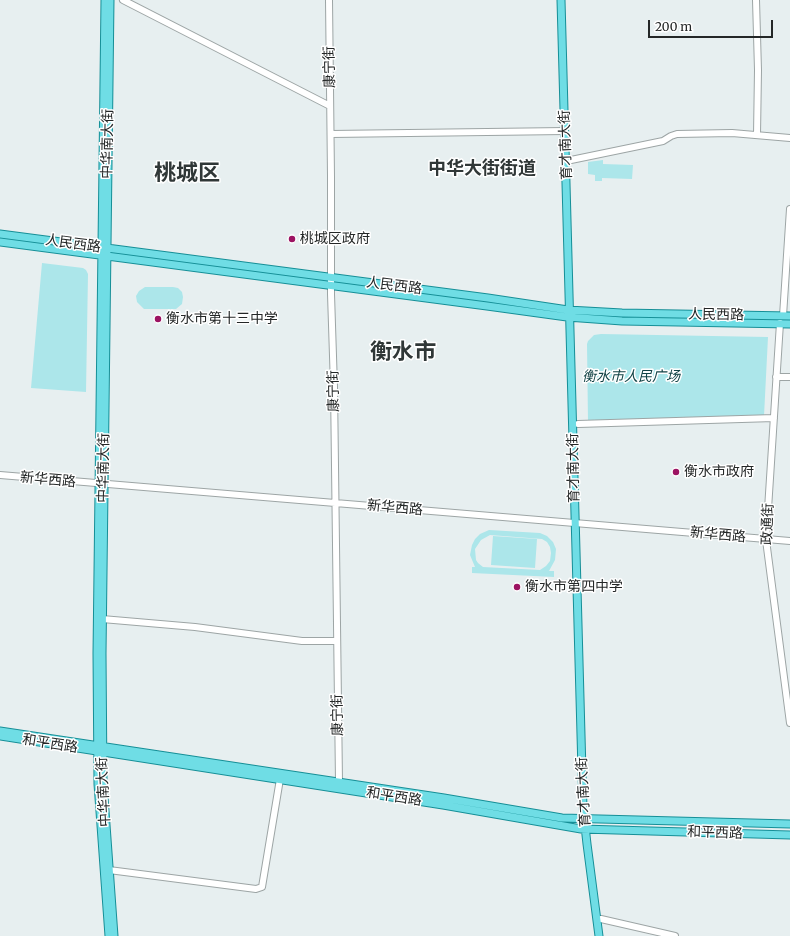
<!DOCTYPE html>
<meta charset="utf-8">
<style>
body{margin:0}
#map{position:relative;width:790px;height:936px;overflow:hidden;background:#e7eff0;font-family:Merriweather,serif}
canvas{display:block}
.scale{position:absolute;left:648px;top:20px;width:125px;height:18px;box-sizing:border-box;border:2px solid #242727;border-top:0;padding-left:5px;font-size:12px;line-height:14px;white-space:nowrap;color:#242727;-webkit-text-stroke:3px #fff;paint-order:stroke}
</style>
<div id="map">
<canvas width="790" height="936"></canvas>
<div class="scale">200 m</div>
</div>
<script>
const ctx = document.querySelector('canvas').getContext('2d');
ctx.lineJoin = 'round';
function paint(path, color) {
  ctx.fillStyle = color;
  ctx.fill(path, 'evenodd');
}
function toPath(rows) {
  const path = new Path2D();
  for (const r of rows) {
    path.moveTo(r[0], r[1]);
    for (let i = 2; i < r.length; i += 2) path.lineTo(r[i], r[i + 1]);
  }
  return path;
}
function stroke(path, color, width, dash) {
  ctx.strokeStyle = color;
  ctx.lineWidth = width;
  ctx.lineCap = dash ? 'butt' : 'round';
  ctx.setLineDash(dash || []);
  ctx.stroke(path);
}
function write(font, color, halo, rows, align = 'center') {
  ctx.font = font + ' Merriweather,"Noto Sans SC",serif';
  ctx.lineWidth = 3;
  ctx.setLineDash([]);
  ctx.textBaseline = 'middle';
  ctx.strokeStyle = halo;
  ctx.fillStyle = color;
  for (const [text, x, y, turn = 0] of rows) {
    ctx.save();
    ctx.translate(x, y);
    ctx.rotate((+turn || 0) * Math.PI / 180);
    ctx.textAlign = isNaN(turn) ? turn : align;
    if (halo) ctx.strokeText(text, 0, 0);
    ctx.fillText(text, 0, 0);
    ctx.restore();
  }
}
paint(toPath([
 [603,160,603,164,633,165,632,179,602,178,602,181,595,181,595,175,588,174,588,162],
 [42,263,83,268,86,270,88,274,86,392,31,388],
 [145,287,173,287,178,288,182,292,183,297,182,304,176,309,144,309,137,302,136,296,139,291],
 [601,334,768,337,764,416,588,422,587,344,588,341,594,335],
 [489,530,540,533,547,536,553,542,556,549,555,560,549,571,554,571,554,577,472,573,472,567,475,567,470,555,472,545,475,539,480,534],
 [490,535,542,539,547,542,550,547,551,553,550,561,546,566,540,570,483,567,478,563,476,560,475,549,481,540],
 [493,536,537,539,535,568,491,565]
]), '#ace6ea');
const minor = toPath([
 [123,0,330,106],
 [329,0,331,176,331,294,334,387,339,782],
 [756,0,758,70,757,135],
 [331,134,565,131],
 [571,160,663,141,671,136,677,134,732,133,790,138],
 [783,316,790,209],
 [780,323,766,540,790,723],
 [776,377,790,377],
 [578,424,774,418],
 [0,475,790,541],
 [102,619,195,627,302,641,337,641],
 [109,870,256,889,262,887,280,779],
 [601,919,675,936]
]);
const major = toPath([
 [105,0,97,653,98,784,109,936],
 [110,0,102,653,103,783,114,936],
 [561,0,583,808,587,844,599,936],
 [0,234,488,298,568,310,622,313,790,316],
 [0,242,487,306,567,317,622,321,790,324],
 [0,731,444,798,562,818,790,824],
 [0,736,443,805,581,829,790,835]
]);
stroke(minor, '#9da5a5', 8);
stroke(major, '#168f97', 9);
stroke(minor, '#fff', 6);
stroke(major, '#6fdde5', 7);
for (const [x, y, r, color] of [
 [292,239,4,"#9c1362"],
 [158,319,4,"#9c1362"],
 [676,472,4,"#9c1362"],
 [517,587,4,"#9c1362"]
]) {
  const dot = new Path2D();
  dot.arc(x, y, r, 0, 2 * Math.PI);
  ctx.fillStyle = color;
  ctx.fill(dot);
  stroke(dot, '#fff', 1.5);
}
write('14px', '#242727', '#fff', [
 ["康宁街",330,67,-91],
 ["中华南大街",108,144,-89],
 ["育才南大街",566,145,-92],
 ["人民西路",73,244,8],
 ["人民西路",394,286,7],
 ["人民西路",716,315,1],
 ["康宁街",334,391,-91],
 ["中华南大街",104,468,-89],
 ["育才南大街",574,468,-91],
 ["新华西路",48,480,5],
 ["新华西路",395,508,5],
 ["政通街",768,524,-88],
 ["新华西路",718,535,5],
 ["康宁街",338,715,-91],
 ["和平西路",50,744,9],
 ["中华南大街",104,792,-93],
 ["育才南大街",584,792,-93],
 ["和平西路",394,797,9],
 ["和平西路",715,833,2]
]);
write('14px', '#242727', '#fff', [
 ["桃城区政府",300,239],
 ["衡水市第十三中学",166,319],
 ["衡水市政府",684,472],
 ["衡水市第四中学",525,587]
], 'left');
write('italic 14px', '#134447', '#fff', [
 ["衡水市人民广场",631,377]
]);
write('bold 18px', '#303737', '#fff', [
 ["中华大街街道",482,169]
]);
write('bold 22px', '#303737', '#fff', [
 ["桃城区",187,174],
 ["衡水市",403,353]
]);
</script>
